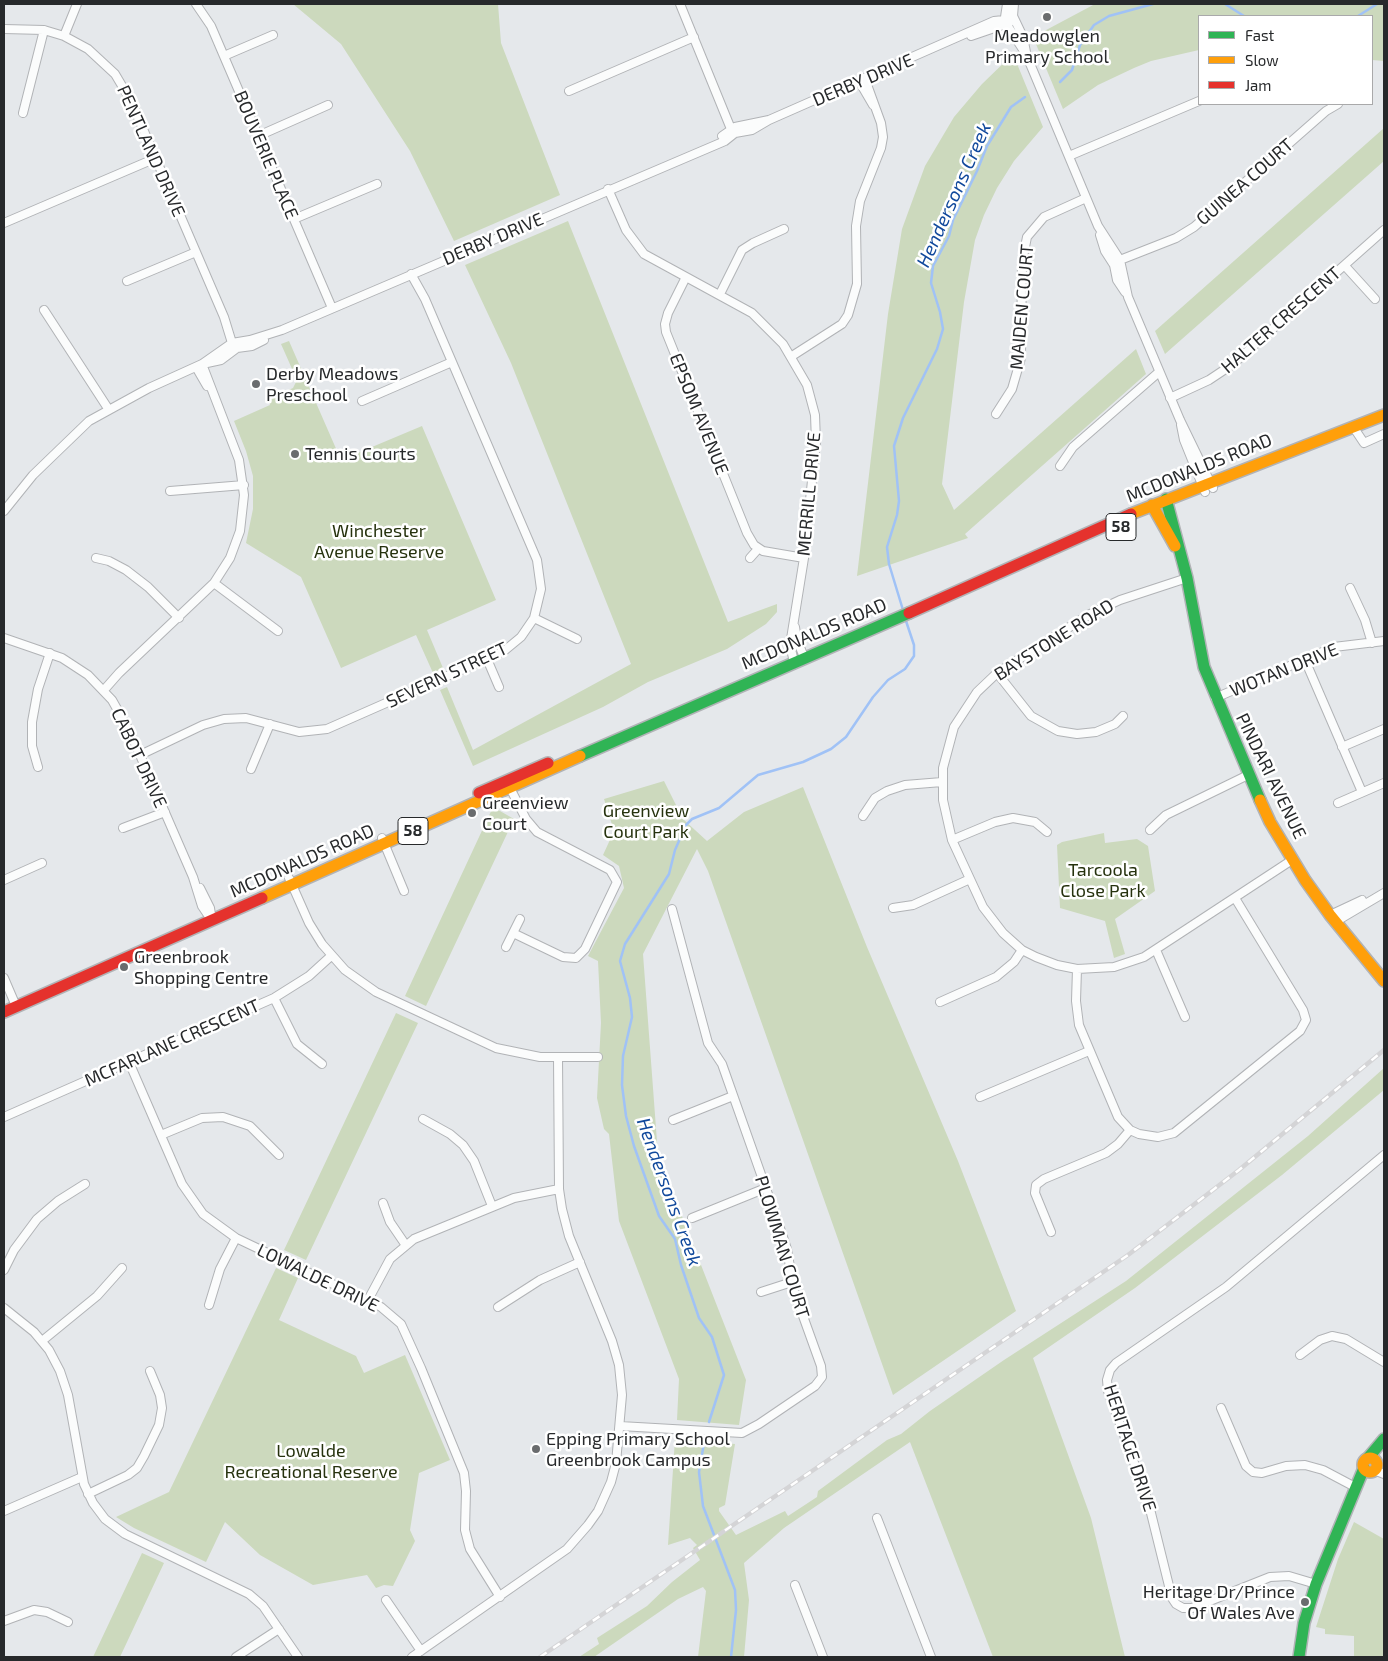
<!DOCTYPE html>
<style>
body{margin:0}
#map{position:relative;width:1388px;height:1661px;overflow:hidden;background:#e5e8eb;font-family:"Exo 2",sans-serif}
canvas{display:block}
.frame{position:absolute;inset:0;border:5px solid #27292b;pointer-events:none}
.legend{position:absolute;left:1198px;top:15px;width:175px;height:90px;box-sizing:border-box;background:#fff;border:1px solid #a9a9aa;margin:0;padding:6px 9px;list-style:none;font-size:15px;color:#27292b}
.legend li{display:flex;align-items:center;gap:10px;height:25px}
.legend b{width:25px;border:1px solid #a9a9aa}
</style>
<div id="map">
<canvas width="1388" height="1661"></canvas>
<div class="frame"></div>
<ul class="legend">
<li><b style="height:6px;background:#30b455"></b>Fast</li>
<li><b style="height:6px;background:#ff9f0a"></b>Slow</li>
<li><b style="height:6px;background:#e5322d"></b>Jam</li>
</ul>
</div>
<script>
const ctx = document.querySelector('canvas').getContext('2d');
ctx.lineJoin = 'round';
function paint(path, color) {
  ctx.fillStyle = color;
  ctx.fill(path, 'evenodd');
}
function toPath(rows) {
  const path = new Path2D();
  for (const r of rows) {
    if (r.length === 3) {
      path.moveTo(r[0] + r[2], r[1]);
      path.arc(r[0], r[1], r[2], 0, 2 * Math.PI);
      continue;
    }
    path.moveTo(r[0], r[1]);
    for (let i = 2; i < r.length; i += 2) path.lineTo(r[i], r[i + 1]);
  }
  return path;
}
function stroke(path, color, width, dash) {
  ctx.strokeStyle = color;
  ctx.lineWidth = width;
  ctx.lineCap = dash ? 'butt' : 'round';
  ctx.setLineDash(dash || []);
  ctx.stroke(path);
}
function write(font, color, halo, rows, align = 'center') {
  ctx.font = font + ' "Exo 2",sans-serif';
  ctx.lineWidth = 5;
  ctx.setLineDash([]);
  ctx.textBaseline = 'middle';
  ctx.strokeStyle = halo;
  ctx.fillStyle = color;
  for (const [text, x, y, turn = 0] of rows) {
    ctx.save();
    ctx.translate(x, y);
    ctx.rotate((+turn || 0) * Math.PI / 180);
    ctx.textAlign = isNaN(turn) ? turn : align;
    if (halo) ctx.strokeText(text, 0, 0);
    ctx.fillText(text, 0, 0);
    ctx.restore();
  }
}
paint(toPath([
 [293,4,498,4,501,43,560,195,454,241,410,151,341,44],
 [1095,4,1384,4,1384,61,1372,60,1372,16,1199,16,1199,50,1151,61,1134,68,1098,85,1063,109,1033,37],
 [1013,54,1043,127,1014,161,997,188,984,215,975,240,964,302,942,484,954,510,1136,349,1146,374,965,534,968,538,857,576,888,314,902,229,925,166,954,117,982,84],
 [1384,128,1384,161,1165,354,1155,331],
 [568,221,728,622,777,604,777,612,766,624,727,649,648,682,603,707,473,766,440,690,447,687,473,750,631,664,511,363,465,265],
 [289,341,341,460,422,426,496,600,427,630,443,668,433,673,416,635,341,668,301,577,246,543,253,509,253,476,246,451,234,421,270,405,268,399,293,388,297,380,281,344],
 [664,781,683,819,707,841,744,812,803,787,867,947,958,1161,1016,1311,893,1395,708,871,697,849,643,954,658,1155,746,1380,739,1425,677,1420,679,1379,619,1221,609,1134,604,1129,597,1098,601,1023,598,961,588,956,624,888,619,866,603,855,614,831,604,799],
 [493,807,514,819,426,1006,405,996],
 [1104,833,1105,843,1137,839,1148,846,1155,891,1115,919,1125,954,1114,958,1105,921,1060,908,1057,845,1062,842],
 [396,1013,418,1023,306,1260,284,1250],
 [1384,1068,1384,1090,1282,1175,1135,1288,1033,1358,1091,1518,1125,1657,993,1657,910,1442,784,1528,744,1563,749,1600,744,1657,698,1657,706,1591,703,1587,678,1599,594,1657,579,1657,599,1644,597,1638,647,1606,672,1582,700,1560,693,1548,697,1545,690,1538,668,1545,675,1439,735,1444,725,1505,719,1508,719,1511,736,1535,785,1511,788,1516,817,1497,818,1491,887,1440,901,1434,930,1411,1004,1360,1126,1281,1308,1136],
 [276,1268,298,1278,279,1320,356,1356,364,1373,405,1355,450,1460,419,1473,410,1530,415,1541,393,1586,384,1585,376,1588,367,1575,313,1585,260,1555,225,1522,206,1562,134,1528,116,1517,169,1492],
 [1354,1522,1384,1539,1384,1657,1354,1657,1354,1636,1325,1634,1325,1629,1316,1627,1338,1559],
 [142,1553,164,1563,120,1657,93,1657]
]), '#ccd9bd');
stroke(toPath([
 [1225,4,1244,16],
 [1358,16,1377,4],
 [1060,82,1072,70,1080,45,1094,25,1109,16,1153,4],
 [903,610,889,564,887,547,897,515,899,501,894,446,903,418,937,349,943,329,940,312,931,283,933,266,949,236,953,220,977,171,987,146,1011,107,1025,97],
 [709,1422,724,1375,712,1337,699,1318,681,1265,675,1239,659,1216,634,1146,626,1116,622,1085,623,1056,632,1017,630,998,620,961,625,944,669,874,675,850,686,825,692,819,719,808,758,775,803,762,831,749,846,737,873,697,888,680,905,669,914,656,914,645,905,618],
 [704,1443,699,1472,703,1506,735,1590,736,1610,731,1657]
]), '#a0c2f6', 2.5);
const street = toPath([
 [196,4,211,26,332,308],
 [680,4,731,129,735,132],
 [1007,4,1005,17,1007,25,1026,54,1098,226,1120,260,1128,297,1180,420,1213,488],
 [1014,4,1013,16,1023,37,1026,52],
 [4,29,44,30,64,36,88,49,115,74,131,101,224,317,232,343,237,348],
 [64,36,77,4],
 [971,36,1009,23],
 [224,56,273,35],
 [859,81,873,105],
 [569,91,694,37],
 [23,113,44,30],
 [258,136,328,105],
 [722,136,735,127,769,120,994,21,1014,19],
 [1069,156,1199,101],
 [608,189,626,230,644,254,752,313,783,344,807,385,815,415,816,442,804,558,790,645,794,662],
 [294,219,377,184],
 [4,223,156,158],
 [1100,235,1105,251,1114,265,1117,280,1125,292],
 [1114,265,1120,260,1176,238,1194,227,1326,111,1338,104],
 [1345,266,1375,299],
 [686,277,668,313,665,324,666,332,747,533,754,545,763,551,804,558],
 [127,281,196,252],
 [720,294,742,250,753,243,784,229],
 [44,310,109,410],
 [792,356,842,324,848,315,857,284,856,226,860,201,881,148,883,137,881,123,865,79],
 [207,363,221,360,237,348,252,346,264,340],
 [196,367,207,386],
 [1170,398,1209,380,1233,364,1384,230],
 [362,401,452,362],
 [996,414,1012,389,1021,358,1022,262,1027,237,1044,217,1086,198],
 [1181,425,1184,440,1205,492],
 [1354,428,1364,443,1384,434],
 [1060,466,1073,447,1159,372],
 [170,491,244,485],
 [4,511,33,475,89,421,149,388,202,364,232,343,250,340,282,330,725,141,735,133,752,130,769,120],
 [96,558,109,561,126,570,148,587,179,618],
 [750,558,758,549],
 [1187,578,1120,600,1090,614,997,673,977,692,954,727,943,768,943,800,952,840,983,907,1003,933,1022,950,1036,957,1057,965,1077,969,1114,967,1144,957,1292,860],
 [214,583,278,631],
 [1350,588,1365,620,1372,643],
 [534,618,577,639],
 [795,627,797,640,804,657],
 [4,638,62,658,88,675,112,700,130,732,193,877,202,906,212,921],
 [487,659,499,687],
 [1305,660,1362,792],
 [997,673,1031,716,1058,731,1077,734,1096,732,1115,724,1123,716],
 [104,690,119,673,214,583,230,558,240,531,244,495,239,460,202,364],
 [1215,698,1334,647,1384,641],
 [1342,747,1384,729],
 [140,755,203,725,224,719,246,718,299,732,327,729,504,651,521,637,534,618,541,589,537,560,425,299,411,274],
 [38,767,32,746,32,722,38,689,50,653],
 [251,769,270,724],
 [509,786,526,819,537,832,610,870,617,882,585,949,576,958,563,957,513,933],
 [1338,803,1384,783],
 [863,816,875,798,887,791,905,785,942,782],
 [123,828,165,812],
 [1150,830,1166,815,1248,775],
 [382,838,404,891],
 [952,840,995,822,1013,818,1035,822,1047,832],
 [289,878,309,923,322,944,345,970,376,992,496,1048,540,1057,598,1057],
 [4,880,42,863],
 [200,888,210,908,212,921],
 [893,908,913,905,970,879],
 [1330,915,1362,900],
 [1335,922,1384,893],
 [506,947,520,919],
 [1156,950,1185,1017],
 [1077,969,1076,1001,1079,1025,1118,1117,1130,1130,1139,1134,1158,1137,1174,1133,1300,1031,1306,1020,1303,1010,1235,898],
 [4,978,16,1006],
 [274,998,297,1044,322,1064],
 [940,1002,996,977,1014,962,1022,950],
 [129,1062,182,1184,203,1214,236,1238,381,1307,401,1324,421,1368,464,1473,466,1491,465,1530,470,1549,500,1597],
 [980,1097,1089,1051],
 [4,1117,274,998,309,976,331,956],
 [423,1119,450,1134,463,1145,474,1161,492,1206],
 [673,1120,733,1096],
 [161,1135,202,1118,223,1117,250,1126,279,1155],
 [383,1203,390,1222,405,1244],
 [692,1218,766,1188],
 [1051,1232,1035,1193,1036,1185,1044,1179,1106,1153,1118,1144,1130,1130],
 [4,1270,14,1250,37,1219,58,1201,85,1184],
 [761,1292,792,1282],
 [368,1300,390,1259,414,1239,514,1198,559,1189],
 [209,1305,220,1269,236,1238],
 [498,1307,540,1280,580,1262],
 [4,1308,34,1332,49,1350,60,1371,68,1395,84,1484,93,1503,105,1519,125,1534,249,1594,263,1606,298,1657],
 [42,1341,97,1296,122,1268],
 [1300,1355,1320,1340,1332,1336,1346,1339,1384,1362],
 [1221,1408,1246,1466,1253,1472,1262,1473,1286,1466,1305,1465,1323,1470,1357,1488],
 [620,1426,742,1433,759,1424,815,1386,822,1377,821,1366,794,1291,787,1249,781,1231,722,1064,708,1043,672,909],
 [1374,1470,1384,1474],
 [88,1494,128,1475,137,1468,144,1456,159,1425,162,1408,160,1395,150,1371],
 [4,1511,82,1477],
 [877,1518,931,1657],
 [1316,1584,1289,1576,1270,1577,1192,1608,1183,1608,1176,1604,1172,1598,1148,1501,1108,1391,1107,1380,1110,1370,1116,1363,1226,1287,1384,1155],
 [795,1585,823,1657],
 [386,1600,421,1651],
 [4,1621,34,1610,47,1612,68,1622],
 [236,1657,279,1629],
 [412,1657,567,1549,588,1525,598,1511,611,1482,616,1463,622,1395,619,1365,612,1341,569,1236,562,1209,559,1189,558,1057]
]);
const fast = toPath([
 [1166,499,1187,578,1204,667,1260,800],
 [580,756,909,613],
 [1368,1458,1384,1439],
 [1299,1657,1304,1623,1316,1584,1364,1468]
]);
const slow = toPath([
 [1152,505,1175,546],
 [1131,514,1384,415],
 [1260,800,1270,822,1305,880,1330,915,1384,981],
 [262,898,580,756],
 [1370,1465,7]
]);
const jam = toPath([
 [909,613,1131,514],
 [479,793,548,763],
 [4,1012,262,898]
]);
stroke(street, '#b1b3b6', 10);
stroke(fast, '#b1b3b6', 14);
stroke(slow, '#b1b3b6', 14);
stroke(jam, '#b1b3b6', 14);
stroke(street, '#fbfcfc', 8);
stroke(fast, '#30b455', 11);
stroke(slow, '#ff9f0a', 11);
stroke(jam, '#e5322d', 11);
const rail = toPath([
 [540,1657,1128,1255,1239,1170,1384,1050]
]);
stroke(rail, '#d4d4d6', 4.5);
stroke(rail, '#fff', 2.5, [8]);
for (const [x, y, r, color] of [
 [1047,17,5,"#6a6c6e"],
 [256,384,5,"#6a6c6e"],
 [295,454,5,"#6a6c6e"],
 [472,813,5,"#6a6c6e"],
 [124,967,5,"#6a6c6e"],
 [536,1449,5,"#6a6c6e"],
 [1305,1602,5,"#6a6c6e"]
]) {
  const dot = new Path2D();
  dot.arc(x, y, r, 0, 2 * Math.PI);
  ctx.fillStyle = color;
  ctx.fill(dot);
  stroke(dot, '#fff', 2);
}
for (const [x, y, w] of [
 [1121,527,30],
 [413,831,30]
]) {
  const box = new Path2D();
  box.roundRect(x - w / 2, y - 13.5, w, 27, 4);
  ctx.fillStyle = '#fff';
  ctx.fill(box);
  stroke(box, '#27292b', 1);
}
write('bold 16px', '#27292b', null, [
 ["58",1121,527],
 ["58",413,831]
]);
write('18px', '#27292b', '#fff', [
 ["Meadowglen",1047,36,"center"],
 ["Primary School",1047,57,"center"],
 ["Derby Meadows",266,374],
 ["Preschool",266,395],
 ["Tennis Courts",305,454],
 ["Greenview",482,803],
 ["Court",482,824],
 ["Greenbrook",134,957],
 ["Shopping Centre",134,978],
 ["Epping Primary School",546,1439],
 ["Greenbrook Campus",546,1460],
 ["Heritage Dr/Prince",1295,1592,"right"],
 ["Of Wales Ave",1295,1613,"right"]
], 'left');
write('18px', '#27292b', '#fff', [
 ["DERBY DRIVE",863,80,-23],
 ["PENTLAND DRIVE",151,151,66],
 ["BOUVERIE PLACE",266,155,67],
 ["GUINEA COURT",1245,182,-41],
 ["DERBY DRIVE",493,239,-23],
 ["MAIDEN COURT",1022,307,-85],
 ["HALTER CRESCENT",1281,320,-41],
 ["EPSOM AVENUE",699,414,68],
 ["MCDONALDS ROAD",1199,468,-22],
 ["MERRILL DRIVE",809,494,-85],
 ["MCDONALDS ROAD",814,634,-23],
 ["BAYSTONE ROAD",1054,640,-32],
 ["WOTAN DRIVE",1284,670,-22],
 ["SEVERN STREET",447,675,-25],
 ["CABOT DRIVE",139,758,65],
 ["PINDARI AVENUE",1271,776,64],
 ["MCDONALDS ROAD",302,861,-24],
 ["MCFARLANE CRESCENT",172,1043,-24],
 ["PLOWMAN COURT",782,1247,73],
 ["LOWALDE DRIVE",318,1278,26],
 ["HERITAGE DRIVE",1130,1448,72]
]);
write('18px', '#26320e', '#fff', [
 ["Winchester",379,531],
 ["Avenue Reserve",379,552],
 ["Greenview",646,811],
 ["Court Park",646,832],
 ["Tarcoola",1103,870],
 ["Close Park",1103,891],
 ["Lowalde",311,1451],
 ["Recreational Reserve",311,1472]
]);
write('italic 19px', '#11499c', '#fff', [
 ["Hendersons Creek",954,195,-66],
 ["Hendersons Creek",669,1192,70]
]);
</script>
